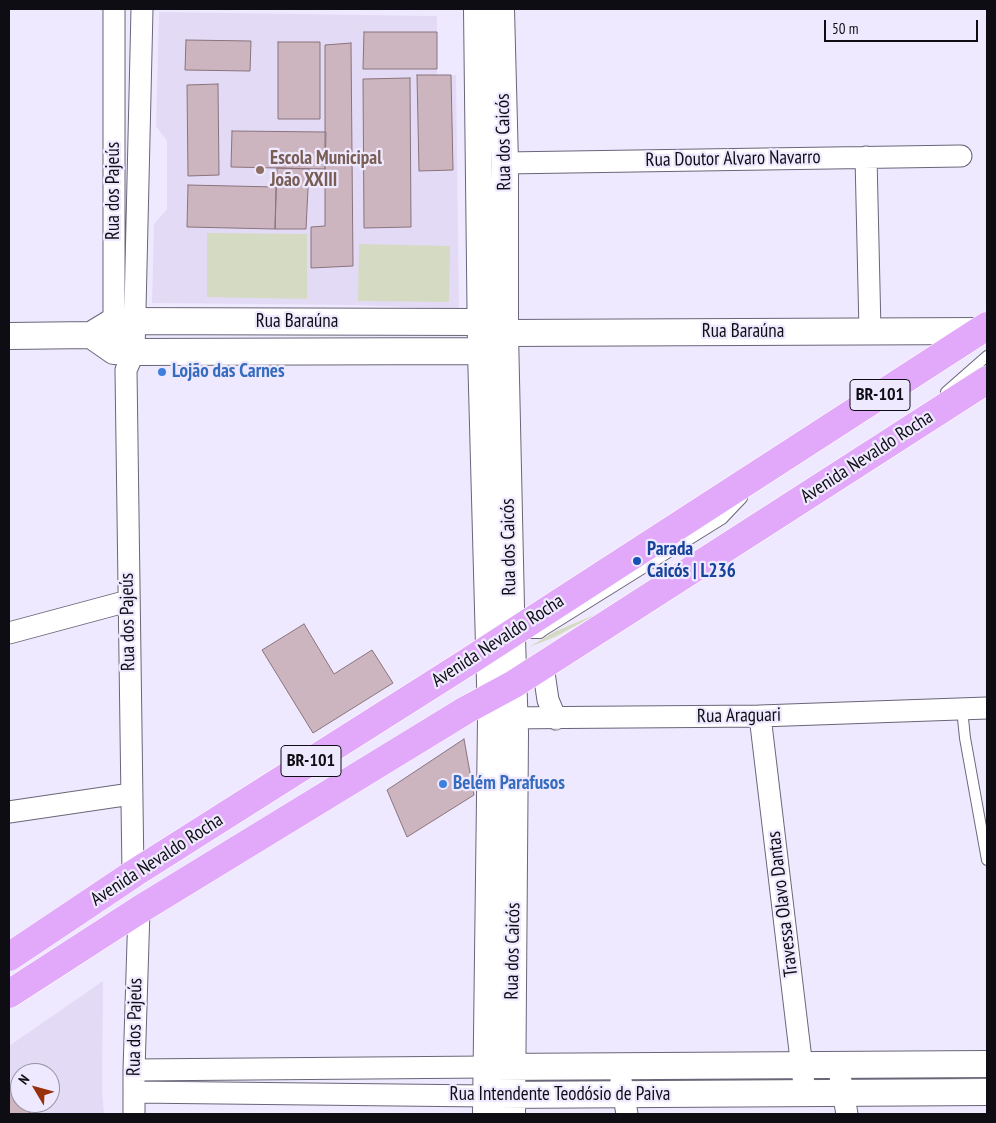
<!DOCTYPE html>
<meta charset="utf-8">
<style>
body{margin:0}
#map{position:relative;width:996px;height:1123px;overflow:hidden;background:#efe9ff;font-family:"PT Sans Narrow",sans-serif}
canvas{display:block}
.frame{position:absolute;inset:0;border:10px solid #0f0d14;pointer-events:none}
.north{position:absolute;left:10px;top:1063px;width:50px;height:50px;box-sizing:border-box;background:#efe9ff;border:1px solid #9591a1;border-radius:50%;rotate:307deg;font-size:14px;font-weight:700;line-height:20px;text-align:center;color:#0f0d14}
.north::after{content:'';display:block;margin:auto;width:18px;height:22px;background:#97310a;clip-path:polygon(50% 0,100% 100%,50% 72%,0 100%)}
.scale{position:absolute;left:824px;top:20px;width:154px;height:22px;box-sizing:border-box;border:2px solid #0f0d14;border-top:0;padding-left:6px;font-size:15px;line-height:18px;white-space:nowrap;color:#0f0d14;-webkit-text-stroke:4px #efe9ff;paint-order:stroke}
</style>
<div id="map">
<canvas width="996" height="1123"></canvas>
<div class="frame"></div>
<div class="north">N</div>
<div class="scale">50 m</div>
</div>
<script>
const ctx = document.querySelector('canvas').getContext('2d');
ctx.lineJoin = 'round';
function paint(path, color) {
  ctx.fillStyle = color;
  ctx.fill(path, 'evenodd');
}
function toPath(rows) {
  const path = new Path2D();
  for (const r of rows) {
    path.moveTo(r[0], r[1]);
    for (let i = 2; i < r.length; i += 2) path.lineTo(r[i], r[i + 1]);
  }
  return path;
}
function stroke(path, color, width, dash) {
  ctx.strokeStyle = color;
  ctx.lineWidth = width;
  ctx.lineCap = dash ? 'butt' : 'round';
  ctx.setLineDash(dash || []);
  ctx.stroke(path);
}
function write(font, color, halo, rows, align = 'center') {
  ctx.font = font + ' "PT Sans Narrow",sans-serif';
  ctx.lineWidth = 4.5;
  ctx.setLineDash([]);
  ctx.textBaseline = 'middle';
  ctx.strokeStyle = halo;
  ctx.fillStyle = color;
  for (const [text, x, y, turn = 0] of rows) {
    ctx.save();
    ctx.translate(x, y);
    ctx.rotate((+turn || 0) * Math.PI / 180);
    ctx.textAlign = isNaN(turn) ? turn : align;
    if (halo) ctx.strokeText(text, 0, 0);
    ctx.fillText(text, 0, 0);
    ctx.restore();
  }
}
paint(toPath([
 [159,12,437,16,437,75,456,75,459,309,354,305,152,303,154,224,167,209,167,141,156,126],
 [103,981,102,1091,104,1114,9,1114,9,1046],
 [20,1073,50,1073,50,1103,20,1103]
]), '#e3dbf6');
paint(toPath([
 [207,233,307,234,307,299,207,297],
 [359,244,450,246,449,302,358,301],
 [599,613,555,637,529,647,556,631]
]), '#d4dbc2');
const building = toPath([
 [364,32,437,32,437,69,363,69,364,32],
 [186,40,251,41,250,71,185,70,186,40],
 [278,42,320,42,320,119,278,119,278,42],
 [351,43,353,266,311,268,311,227,325,226,325,45,351,43],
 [417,75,451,75,453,170,419,171,417,75],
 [410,78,411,227,364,228,363,79,410,78],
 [218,84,219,175,188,176,187,85,218,84],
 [232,131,326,132,325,169,231,167,232,131],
 [277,168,309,169,306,229,275,229,277,168],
 [188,185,276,187,275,229,187,227,188,185],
 [304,624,334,674,372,650,393,683,313,733,262,650,304,624],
 [464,739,474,795,407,837,387,790,464,739],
 [20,1089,20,1103,27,1103,30,1114,9,1114,9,1091,20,1089]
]);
paint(building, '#ccb5bf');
stroke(building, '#89737d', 1);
const service = toPath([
 [946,392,987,356],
 [526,633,540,633,544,630,722,519,742,498],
 [962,709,965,738,987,860]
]);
const minor = toPath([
 [114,9,114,335],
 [866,157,870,331],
 [505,163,961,156],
 [9,633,128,601],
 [543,666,548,700,556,719],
 [760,716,805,1093],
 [500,718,760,716,987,708],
 [9,812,131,794],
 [133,874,126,370,134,352,142,9],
 [838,1065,847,1114],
 [134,1070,485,1067],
 [621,1080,627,1114],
 [134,1092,485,1096],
 [134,1114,134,1070,139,910]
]);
const tertiary = toPath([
 [477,9,481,351,491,719,486,1114],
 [501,9,505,163,505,333,511,607,515,733,512,1114],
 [91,335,114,351,134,352,481,351,495,341],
 [9,336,91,335,114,321,480,322,505,333,980,331],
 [494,1067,987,1064],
 [496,1095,987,1092]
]);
const trunk = toPath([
 [9,957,133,874,466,663,987,326],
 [9,994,139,910,466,710,514,684,987,380]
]);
stroke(service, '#6a6578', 12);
stroke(minor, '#6a6578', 23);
stroke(tertiary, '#6a6578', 28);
stroke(trunk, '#fff', 29);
stroke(service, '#fff', 10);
stroke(minor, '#fff', 21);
stroke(tertiary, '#fff', 26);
stroke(trunk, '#e2a8fa', 28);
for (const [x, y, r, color] of [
 [260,170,5,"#8d6e63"],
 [162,372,5,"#3f7fe0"],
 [637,561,5,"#1a4fb4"],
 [443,784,5,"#3f7fe0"]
]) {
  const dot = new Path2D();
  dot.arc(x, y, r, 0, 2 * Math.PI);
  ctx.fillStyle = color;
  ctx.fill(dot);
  stroke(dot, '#efe9ff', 2);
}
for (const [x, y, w] of [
 [880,395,60],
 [311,761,60]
]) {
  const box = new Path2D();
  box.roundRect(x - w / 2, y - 15.5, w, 31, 4);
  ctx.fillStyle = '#efe9ff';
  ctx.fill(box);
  stroke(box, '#0f0d14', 1);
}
write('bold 18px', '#0f0d14', null, [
 ["BR-101",880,395],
 ["BR-101",311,761]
]);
write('19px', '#0f0d14', '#efe9ff', [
 ["Rua dos Caicós",504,142,-91],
 ["Rua Doutor Alvaro Navarro",733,159,-1],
 ["Rua dos Pajeús",114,191,-90],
 ["Rua Baraúna",297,322],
 ["Rua Baraúna",743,332],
 ["Avenida Nevaldo Rocha",867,457,-33],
 ["Rua dos Caicós",509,547,-91],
 ["Rua dos Pajeús",128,622,-91],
 ["Avenida Nevaldo Rocha",498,641,-33],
 ["Rua Araguari",739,716,-1],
 ["Avenida Nevaldo Rocha",157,860,-33],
 ["Travessa Olavo Dantas",783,904,-97],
 ["Rua dos Caicós",513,951,-89],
 ["Rua dos Pajeús",135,1027,-89],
 ["Rua Intendente Teodósio de Paiva",560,1095]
]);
write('bold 19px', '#785e54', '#efe9ff', [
 ["Escola Municipal",270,159],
 ["João XXIII",270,181]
], 'left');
write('bold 19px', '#366cbe', '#efe9ff', [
 ["Lojão das Carnes",172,372],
 ["Belém Parafusos",453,784]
], 'left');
write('bold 19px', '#164399', '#efe9ff', [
 ["Parada",647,550],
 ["Caicós | L236",647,572]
], 'left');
</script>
